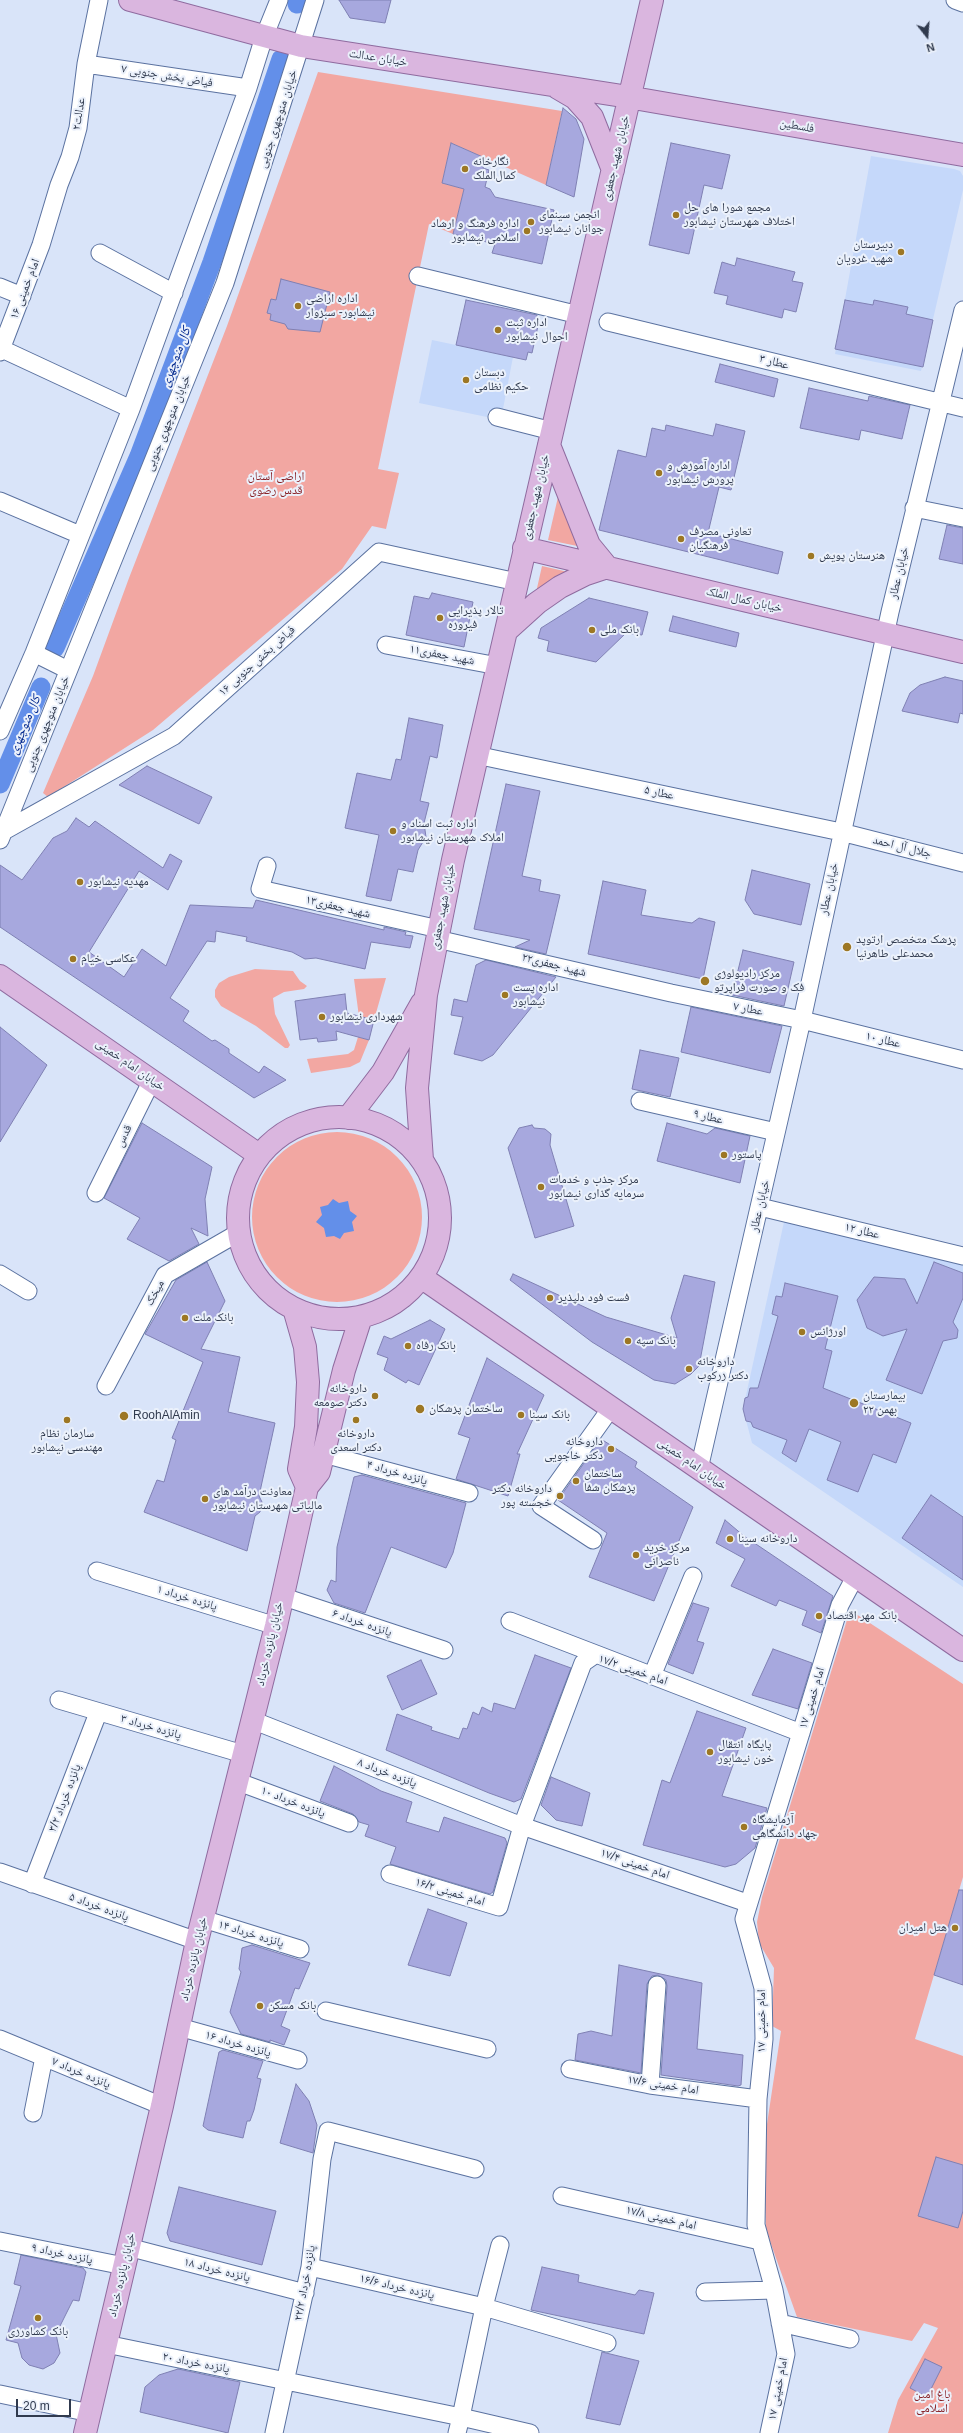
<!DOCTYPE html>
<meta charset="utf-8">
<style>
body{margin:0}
#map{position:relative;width:963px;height:2433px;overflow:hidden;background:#d9e4f9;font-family:Helvetica,sans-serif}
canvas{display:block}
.north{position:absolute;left:907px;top:16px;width:40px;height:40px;-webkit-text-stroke:3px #ebf1fb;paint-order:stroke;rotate:163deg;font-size:11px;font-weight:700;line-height:16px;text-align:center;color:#303a4e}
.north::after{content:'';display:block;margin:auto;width:14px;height:18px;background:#303a4e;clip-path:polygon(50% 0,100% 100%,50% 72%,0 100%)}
.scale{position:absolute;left:16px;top:2399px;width:55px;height:18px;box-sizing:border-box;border:2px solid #303a4e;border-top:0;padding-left:5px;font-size:12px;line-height:14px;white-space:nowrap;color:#303a4e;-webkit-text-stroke:3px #ebf1fb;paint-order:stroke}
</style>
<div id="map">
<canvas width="963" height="2433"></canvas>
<div class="north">N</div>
<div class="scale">20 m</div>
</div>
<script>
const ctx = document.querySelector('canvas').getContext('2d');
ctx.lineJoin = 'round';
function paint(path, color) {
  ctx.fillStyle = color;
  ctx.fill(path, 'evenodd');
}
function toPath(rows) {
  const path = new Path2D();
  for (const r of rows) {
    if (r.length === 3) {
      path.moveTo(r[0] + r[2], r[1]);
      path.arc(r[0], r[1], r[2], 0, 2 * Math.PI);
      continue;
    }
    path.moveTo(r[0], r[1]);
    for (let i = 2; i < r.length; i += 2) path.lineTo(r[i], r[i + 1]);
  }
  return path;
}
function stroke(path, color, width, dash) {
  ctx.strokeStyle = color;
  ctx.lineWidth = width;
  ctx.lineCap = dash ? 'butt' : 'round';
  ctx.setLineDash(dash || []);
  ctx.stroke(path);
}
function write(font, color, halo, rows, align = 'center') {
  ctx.font = font + ' Helvetica,"Noto Naskh Arabic",sans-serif';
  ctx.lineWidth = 4;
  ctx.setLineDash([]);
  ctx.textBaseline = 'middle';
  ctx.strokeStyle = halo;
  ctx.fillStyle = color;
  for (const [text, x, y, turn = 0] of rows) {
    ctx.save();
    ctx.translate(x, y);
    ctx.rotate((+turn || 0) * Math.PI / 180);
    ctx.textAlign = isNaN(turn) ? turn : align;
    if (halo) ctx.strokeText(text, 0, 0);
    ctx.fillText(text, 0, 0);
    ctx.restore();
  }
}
paint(toPath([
 [871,156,954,169,960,171,963,176,963,190,921,371,835,354],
 [432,340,513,357,502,414,488,411,487,417,419,403],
 [784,1222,963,1265,963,1587,752,1443,743,1409]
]), '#c5d8fa');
paint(toPath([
 [318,72,562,111,546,185,451,143,442,183,464,189,453,234,429,224,378,469,399,473,386,529,372,526,342,569,153,730,48,797,43,793,93,676,129,578,227,326],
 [558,497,567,521,582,547,548,540],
 [542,566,577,574,535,597],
 [255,969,293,971,300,981,307,986,304,989,284,992,273,998,275,1014,290,1045,288,1048,285,1048,256,1026,221,1006,215,997,215,990,219,983,229,977],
 [386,978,374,1020,359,1017,354,979],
 [358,1037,369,1040,360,1062,350,1067,311,1073,307,1059,348,1054,354,1050],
 [337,1217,85],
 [850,1610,963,1684,963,1877,915,2039,963,2056,963,2433,888,2433,898,2400,938,2328,924,2323,912,2341,797,2317,766,2230,764,2176,767,2124,781,2031,772,2026,774,1968,759,1943,757,1922,762,1897]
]), '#f2a7a2');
paint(toPath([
 [333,1199,339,1203,348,1201,350,1211,357,1216,352,1222,354,1231,344,1233,340,1239,334,1236,326,1237,324,1228,316,1222,322,1215,320,1207,328,1205]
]), '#638fe9');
stroke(toPath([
 [297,4,298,0],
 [55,648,139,456,212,262,281,59],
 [0,784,41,687]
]), '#638fe9', 19);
const building = toPath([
 [339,0,391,0,385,23,350,18,339,0],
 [563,108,576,119,584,139,574,197,546,185,563,108],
 [451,143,485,158,483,168,489,170,485,187,490,189,495,197,554,210,542,264,492,253,495,244,453,234,464,189,442,183,451,143],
 [671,143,730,155,722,189,704,185,689,254,649,245,671,143],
 [737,258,795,272,792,281,803,283,796,312,784,309,782,318,726,304,728,296,714,293,722,262,735,266,737,258],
 [281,279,330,292,320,332,288,329,285,324,270,320,271,314,267,313,271,299,276,300,281,279],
 [466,300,537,315,535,325,538,326,532,353,528,352,526,360,456,345,466,300],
 [845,300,873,305,874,300,908,307,906,314,933,320,923,367,835,349,845,300],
 [720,364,778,379,774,397,715,382,720,364],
 [809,388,868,401,869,396,910,405,902,439,861,430,859,440,800,428,809,388],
 [716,424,745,431,731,490,719,487,708,533,783,552,778,574,599,530,618,450,646,457,652,428,665,431,666,425,713,436,716,424],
 [947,525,963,528,963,564,939,559,947,525],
 [432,593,473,602,464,647,406,635,414,596,429,599,432,593],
 [589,598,648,612,642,635,626,633,596,662,547,651,549,641,538,638,541,628,589,598],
 [673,616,739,633,736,647,669,631,673,616],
 [945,677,963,681,963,714,960,713,958,723,902,711,910,693,920,685,945,677],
 [409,718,443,725,437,758,430,756,420,801,429,803,424,823,426,837,418,850,413,872,398,869,391,901,366,896,379,835,345,828,357,773,391,780,396,759,401,760,409,718],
 [147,766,212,797,199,824,119,785,147,766],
 [506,784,540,791,522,876,541,880,539,891,560,895,546,954,515,947,530,940,474,929,506,784],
 [76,818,89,827,95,821,163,868,170,854,182,861,168,890,139,871,89,952,124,977,142,949,166,966,190,905,253,908,256,900,384,930,384,927,406,932,405,935,413,936,410,948,371,942,365,969,316,958,305,959,292,952,246,941,247,937,216,931,215,942,207,941,170,998,189,1011,183,1021,212,1041,215,1040,229,1049,229,1053,259,1073,264,1066,286,1080,254,1098,0,927,0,865,22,880,53,838,67,831,76,818],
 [752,870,810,884,801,925,754,914,745,900,752,870],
 [603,881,646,890,641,915,692,923,699,918,715,922,703,979,588,954,603,881],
 [743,950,794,962,784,1006,732,995,743,950],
 [486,960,556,977,493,1055,482,1061,454,1054,463,1017,451,1015,454,999,467,1002,476,965,486,960],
 [345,994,347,1013,374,1020,369,1040,336,1031,337,1040,318,1042,317,1038,300,1040,295,1001,345,994],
 [691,1007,782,1026,770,1073,681,1052,691,1007],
 [0,1027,47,1065,0,1142,0,1027],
 [640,1050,679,1058,670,1097,632,1089,640,1050],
 [142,1123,212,1167,205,1199,208,1236,191,1228,199,1244,169,1261,127,1239,140,1218,104,1198,142,1123],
 [667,1123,707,1134,715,1128,750,1136,740,1183,657,1161,667,1123],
 [532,1125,534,1128,545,1129,551,1134,550,1145,574,1226,535,1238,508,1148,519,1128,532,1125],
 [207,1262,225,1301,201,1349,240,1357,228,1412,275,1423,259,1496,262,1502,260,1512,255,1516,247,1551,144,1512,157,1480,164,1482,176,1440,172,1438,203,1362,145,1334,176,1280,207,1262],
 [934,1262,963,1273,963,1298,953,1322,958,1330,957,1338,943,1341,922,1394,886,1380,907,1329,883,1336,867,1328,857,1300,874,1277,905,1279,917,1304,934,1262],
 [513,1274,606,1317,677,1338,671,1318,684,1275,715,1282,699,1366,691,1374,675,1384,654,1380,592,1342,510,1280,513,1274],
 [785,1283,838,1296,825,1349,832,1351,823,1388,911,1423,896,1463,873,1454,858,1492,827,1480,841,1442,809,1429,796,1462,782,1453,787,1440,753,1427,751,1422,746,1421,743,1409,745,1398,748,1397,750,1388,758,1388,778,1316,772,1314,776,1296,782,1297,785,1283],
 [430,1320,445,1329,419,1385,408,1380,406,1383,384,1370,388,1358,377,1354,384,1336,391,1339,430,1320],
 [487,1358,544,1395,517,1454,520,1454,508,1496,456,1479,470,1438,458,1434,487,1358],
 [601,1439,637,1462,635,1467,693,1507,654,1601,589,1577,607,1533,558,1500,601,1439],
 [362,1475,466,1503,453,1553,446,1568,391,1547,365,1613,334,1603,327,1590,331,1580,336,1582,337,1547,354,1477,362,1475],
 [931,1495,963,1517,963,1580,902,1538,931,1495],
 [725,1520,744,1536,833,1596,821,1633,802,1625,807,1611,779,1600,776,1606,731,1586,745,1559,716,1543,725,1520],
 [693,1603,709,1608,697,1641,704,1643,693,1674,668,1664,693,1603],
 [773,1649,812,1663,798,1709,752,1695,773,1649],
 [535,1655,571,1668,521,1799,514,1802,489,1793,386,1750,397,1714,432,1727,431,1730,459,1739,463,1728,467,1729,473,1712,479,1715,482,1707,492,1712,494,1703,515,1709,535,1655],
 [421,1660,437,1694,402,1710,387,1676,421,1660],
 [697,1711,746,1728,722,1796,767,1808,755,1848,736,1864,725,1867,643,1845,662,1780,670,1783,697,1711],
 [334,1766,381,1791,412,1802,406,1822,439,1832,444,1817,505,1838,507,1843,493,1892,490,1894,390,1864,396,1847,365,1836,369,1825,359,1822,353,1814,320,1801,334,1766],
 [551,1777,590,1793,582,1826,556,1820,541,1805,551,1777],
 [959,1890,963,1890,963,1985,934,1975,959,1890],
 [428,1909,467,1923,450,1976,408,1965,428,1909],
 [252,1945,310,1963,299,1989,295,1988,281,2026,290,2030,284,2045,270,2040,270,2042,241,2034,230,2012,241,1972,239,1969,242,1948,252,1945],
 [619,1965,702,1983,697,2049,743,2055,741,2085,738,2086,661,2075,667,1986,666,1980,658,1975,652,1976,647,1984,641,2073,575,2060,578,2034,591,2031,612,2036,619,1965],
 [223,2050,263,2061,257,2078,261,2079,254,2110,250,2121,247,2121,243,2138,208,2130,203,2126,219,2052,223,2050],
 [296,2084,309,2101,317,2125,313,2153,280,2143,296,2084],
 [936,2157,963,2165,963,2211,958,2228,918,2216,936,2157],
 [179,2187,276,2211,262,2265,170,2241,167,2233,179,2187],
 [21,2255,83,2268,86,2272,79,2301,73,2300,56,2334,60,2353,54,2363,43,2369,29,2365,22,2358,18,2343,6,2340,21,2286,14,2284,21,2255],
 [542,2267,579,2275,578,2282,635,2295,639,2290,654,2293,644,2334,531,2310,542,2267],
 [602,2352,639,2361,620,2425,586,2418,602,2352],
 [925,2359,942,2367,927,2397,910,2388,925,2359],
 [178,2369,240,2382,228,2433,140,2412,145,2387,159,2375,178,2369]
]);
paint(building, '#a7a8de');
stroke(building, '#7f80b3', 1);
const minor = toPath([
 [955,0,963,3],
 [86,64,248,88],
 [100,253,174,293],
 [418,276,579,315],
 [0,287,22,296],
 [608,322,963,408],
 [2,349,131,409],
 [0,352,41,245,59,185,70,157,78,128,86,64,99,0],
 [497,417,552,431],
 [0,501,80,535],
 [914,508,963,518],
 [386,645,498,666],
 [34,653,68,670],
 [0,731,34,653,131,409,248,88,264,37,279,0],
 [476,755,841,832,963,863],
 [4,831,174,736,379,552,517,582],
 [0,840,225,283,315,0],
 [267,866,260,889,439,929],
 [437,939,671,993,802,1020,963,1060],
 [640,1101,776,1132],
 [96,1193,152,1080],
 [760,1207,963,1256],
 [0,1274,28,1291],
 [106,1386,165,1275,238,1233],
 [324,1454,469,1493],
 [699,1469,802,1020,890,612,963,310],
 [593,1540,541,1506,611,1408],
 [97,1571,276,1626],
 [281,1596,444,1650],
 [510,1621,596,1654],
 [652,1676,693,1576],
 [59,1700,243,1754],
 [252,1720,522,1826,747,1903],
 [236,1781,349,1823],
 [0,1872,197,1941],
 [390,1874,499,1907,522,1826,583,1663,596,1654,801,1733],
 [32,1884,98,1713],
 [203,1919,300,1949],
 [326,2011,487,2049],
 [179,2027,298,2060],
 [0,2039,162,2106],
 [570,2069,650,2085,758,2099],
 [650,2085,657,1985],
 [33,2113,44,2057],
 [562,2196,760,2241],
 [0,2241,124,2266],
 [128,2247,305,2293],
 [310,2267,484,2307,607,2343],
 [705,2292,774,2290],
 [780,2323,850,2339],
 [106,2344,461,2417,484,2307,500,2245],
 [0,2394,90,2413],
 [274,2433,310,2267,322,2159,328,2131,475,2169],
 [457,2433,461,2417,530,2433],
 [769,2433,786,2354,774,2290,756,2225,758,2099,764,2039,763,1988,744,1919,840,1605,855,1577]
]);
const major = toPath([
 [130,0,301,46,616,95,963,155],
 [558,88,575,98,592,117,613,170],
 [524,548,963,652],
 [506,631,537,603,560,587,586,574,607,567,589,545,549,445],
 [0,976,259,1155],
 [339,1218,101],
 [348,1118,383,1072,422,1003],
 [422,1160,417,1088,426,995,453,860,652,0],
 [421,1277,963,1650],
 [295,1312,305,1347,308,1382,306,1427,299,1469,307,1487],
 [85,2433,162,2106,197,1941,276,1626,307,1487,319,1472,344,1370,361,1317]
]);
stroke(minor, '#5b72a0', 19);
stroke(major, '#8f6b9f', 24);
stroke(minor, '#fff', 17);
stroke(major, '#dab6df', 22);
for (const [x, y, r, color] of [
 [465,169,4,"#9d7724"],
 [676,215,4,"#9d7724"],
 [531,222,4,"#9d7724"],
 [527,231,4,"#9d7724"],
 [901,252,4,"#9d7724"],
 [298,306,4,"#9d7724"],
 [498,330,4,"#9d7724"],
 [466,380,4,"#9d7724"],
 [659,473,4,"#9d7724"],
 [681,539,4,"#9d7724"],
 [811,556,4,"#9d7724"],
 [440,618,4,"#9d7724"],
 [592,630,4,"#9d7724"],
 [393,831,4,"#9d7724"],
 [80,882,4,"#9d7724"],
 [847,947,5,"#9d7724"],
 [73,959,4,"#9d7724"],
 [705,981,5,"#9d7724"],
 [505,995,4,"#9d7724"],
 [322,1017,4,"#9d7724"],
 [724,1155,4,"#9d7724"],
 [541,1187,4,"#9d7724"],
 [550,1298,4,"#9d7724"],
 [185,1318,4,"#9d7724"],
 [802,1332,4,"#9d7724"],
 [628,1341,4,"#9d7724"],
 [408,1346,4,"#9d7724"],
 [689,1369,4,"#9d7724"],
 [375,1396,4,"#9d7724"],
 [854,1403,5,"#9d7724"],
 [420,1409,5,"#9d7724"],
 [521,1415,4,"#9d7724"],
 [124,1416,5,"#9d7724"],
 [67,1420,4,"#9d7724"],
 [356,1420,4,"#9d7724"],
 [611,1449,4,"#9d7724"],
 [576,1481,4,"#9d7724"],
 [560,1496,4,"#9d7724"],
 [205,1499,4,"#9d7724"],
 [730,1539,4,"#9d7724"],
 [636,1555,4,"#9d7724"],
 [819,1616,4,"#9d7724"],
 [710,1752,4,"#9d7724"],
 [744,1827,4,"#9d7724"],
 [955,1928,4,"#9d7724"],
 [260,2006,4,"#9d7724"],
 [38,2318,4,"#9d7724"]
]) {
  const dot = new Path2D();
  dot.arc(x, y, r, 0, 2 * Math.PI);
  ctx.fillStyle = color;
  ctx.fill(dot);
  stroke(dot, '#ebf1fb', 1.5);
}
write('12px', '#303a4e', '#ebf1fb', [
 ["خیابان عدالت",378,58,9],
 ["فیاض بخش جنوبی ۷",167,76,9],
 ["عدالت۲",79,114,-81],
 ["خیابان منوچهری جنوبی",278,119,-72],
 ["فلسطین",797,126,10],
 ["خیابان شهید جعفری",616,158,-77],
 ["امام خمینی ۱۶",25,289,-69],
 ["عطار ۳",774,362,14],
 ["خیابان منوچهری جنوبی",168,423,-68],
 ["خیابان شهید جعفری",536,497,-77],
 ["خیابان عطار",899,573,-77],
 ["خیابان کمال الملک",744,600,13],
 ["شهید جعفری۱۱",442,655,11],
 ["فیاض بخش جنوبی ۱۶",257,661,-42],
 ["خیابان منوچهری جنوبی",47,724,-68],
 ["عطار ۵",659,793,12],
 ["جلال آل احمد",902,847,14],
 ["خیابان عطار",829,889,-78],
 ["شهید جعفری۱۳",338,907,13],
 ["خیابان شهید جعفری",443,907,-79],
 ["شهید جعفری۲۲",554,965,14],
 ["عطار ۷",748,1009,11],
 ["عطار ۱۰",883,1040,14],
 ["خیابان امام خمینی",130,1065,35],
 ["عطار ۹",708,1117,13],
 ["قدس",124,1136,-64],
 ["خیابان عطار",760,1206,-77],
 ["عطار ۱۲",862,1231,14],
 ["میخک",155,1293,-62],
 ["خیابان امام خمینی",692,1464,35],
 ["پانزده خرداد ۴",397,1473,16],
 ["پانزده خرداد ۱",187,1598,17],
 ["پانزده خرداد ۶",362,1623,19],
 ["خیابان پانزده خرداد",270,1644,-77],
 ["امام خمینی ۱۷/۲",633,1670,19],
 ["امام خمینی ۱۷",812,1698,-73],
 ["پانزده خرداد ۳",151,1727,16],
 ["پانزده خرداد ۸",387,1773,21],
 ["پانزده خرداد ۳/۲",65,1798,-69],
 ["پانزده خرداد ۱۰",293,1802,21],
 ["امام خمینی ۱۷/۴",635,1864,19],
 ["امام خمینی ۱۶/۲",450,1892,17],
 ["پانزده خرداد ۵",99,1907,20],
 ["پانزده خرداد ۱۴",251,1934,17],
 ["خیابان پانزده خرداد",194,1959,-77],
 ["امام خمینی ۱۷",762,2021,-90],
 ["پانزده خرداد ۱۶",238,2044,16],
 ["پانزده خرداد ۷",81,2073,23],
 ["امام خمینی ۱۷/۶",663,2085,9],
 ["امام خمینی ۱۷/۸",661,2218,13],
 ["پانزده خرداد ۹",62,2254,12],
 ["پانزده خرداد ۱۸",217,2270,14],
 ["خیابان پانزده خرداد",122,2275,-77],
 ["پانزده خرداد ۲۲/۲",305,2283,-80],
 ["پانزده خرداد ۱۶/۶",397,2287,13],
 ["پانزده خرداد ۲۰",196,2363,11],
 ["امام خمینی ۱۷",778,2389,-79]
]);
write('12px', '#303a4e', '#ebf1fb', [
 ["نگارخانه",473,162],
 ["کمال‌الملک",473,176],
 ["مجمع شورا های حل",684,208],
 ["اختلاف شهرستان نیشابور",684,222],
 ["انجمن سینمای",539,215],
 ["جوانان نیشابور",539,229],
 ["اداره فرهنگ و ارشاد",519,224,"right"],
 ["اسلامی نیشابور",519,238,"right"],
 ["دبیرستان",893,245,"right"],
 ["شهید غرویان",893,259,"right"],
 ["اداره اراضی",306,299],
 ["نیشابور- سبزوار",306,313],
 ["اداره ثبت",506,323],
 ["احوال نیشابور",506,337],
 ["دبستان",474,373],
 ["حکیم نظامی",474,387],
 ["اداره آموزش و",667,466],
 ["پرورش نیشابور",667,480],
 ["تعاونی مصرف",689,532],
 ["فرهنگیان",689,546],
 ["هنرستان پویش",819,556],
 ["تالار پذیرایی",448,611],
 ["فیروزه",448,625],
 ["بانک ملی",600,630],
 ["اداره ثبت اسناد و",401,824],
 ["املاک شهرستان نیشابور",401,838],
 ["مهدیه نیشابور",88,882],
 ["پزشک متخصص ارتوپد",856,940],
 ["محمدعلی طاهرنیا",856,954],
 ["عکاسی خیام",81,959],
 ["مرکز رادیولوژی",714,974],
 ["فک و صورت فراپرتو",714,988],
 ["اداره پست",513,988],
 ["نیشابور",513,1002],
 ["شهرداری نیشابور",330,1017],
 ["پاستور",732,1155],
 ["مرکز جذب و خدمات",549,1180],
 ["سرمایه گذاری نیشابور",549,1194],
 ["فست فود دلپذیر",558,1298],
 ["بانک ملت",193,1318],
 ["اورژانس",810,1332],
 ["بانک سپه",636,1341],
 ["بانک رفاه",416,1346],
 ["داروخانه",697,1362],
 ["دکتر زرکوب",697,1376],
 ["داروخانه",367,1389,"right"],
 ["دکتر صومعه",367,1403,"right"],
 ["بیمارستان",863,1396],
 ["۲۲ بهمن",863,1410],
 ["ساختمان پزشکان",429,1409],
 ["بانک سینا",529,1415],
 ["RoohAlAmin",133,1416],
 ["سازمان نظام",67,1434,"center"],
 ["مهندسی نیشابور",67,1448,"center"],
 ["داروخانه",356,1434,"center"],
 ["دکتر اسعدی",356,1448,"center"],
 ["داروخانه",603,1442,"right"],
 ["دکتر خاجویی",603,1456,"right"],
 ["ساختمان",584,1474],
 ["پزشکان شفا",584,1488],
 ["داروخانه دکتر",552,1489,"right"],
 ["خجسته پور",552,1503,"right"],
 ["معاونت درآمد های",213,1492],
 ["مالیاتی شهرستان نیشابور",213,1506],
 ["داروخانه سینا",738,1539],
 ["مرکز خرید",644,1548],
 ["ناصرانی",644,1562],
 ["بانک مهر اقتصاد",827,1616],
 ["پایگاه انتقال",718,1745],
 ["خون نیشابور",718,1759],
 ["آزمایشگاه",752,1820],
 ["جهاد دانشگاهی",752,1834],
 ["هتل امیران",947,1928,"right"],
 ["بانک مسکن",268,2006],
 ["بانک کشاورزی",38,2332,"center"]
], 'left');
write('12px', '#892227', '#ebf1fb', [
 ["اراضی آستان",276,477],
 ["قدس رضوی",276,491],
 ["باغ امین",932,2395],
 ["اسلامی",932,2409]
]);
write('italic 13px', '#00278d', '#ebf1fb', [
 ["کال منوچهری",176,357,-69],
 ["کال منوچهری",25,725,-67]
]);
</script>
